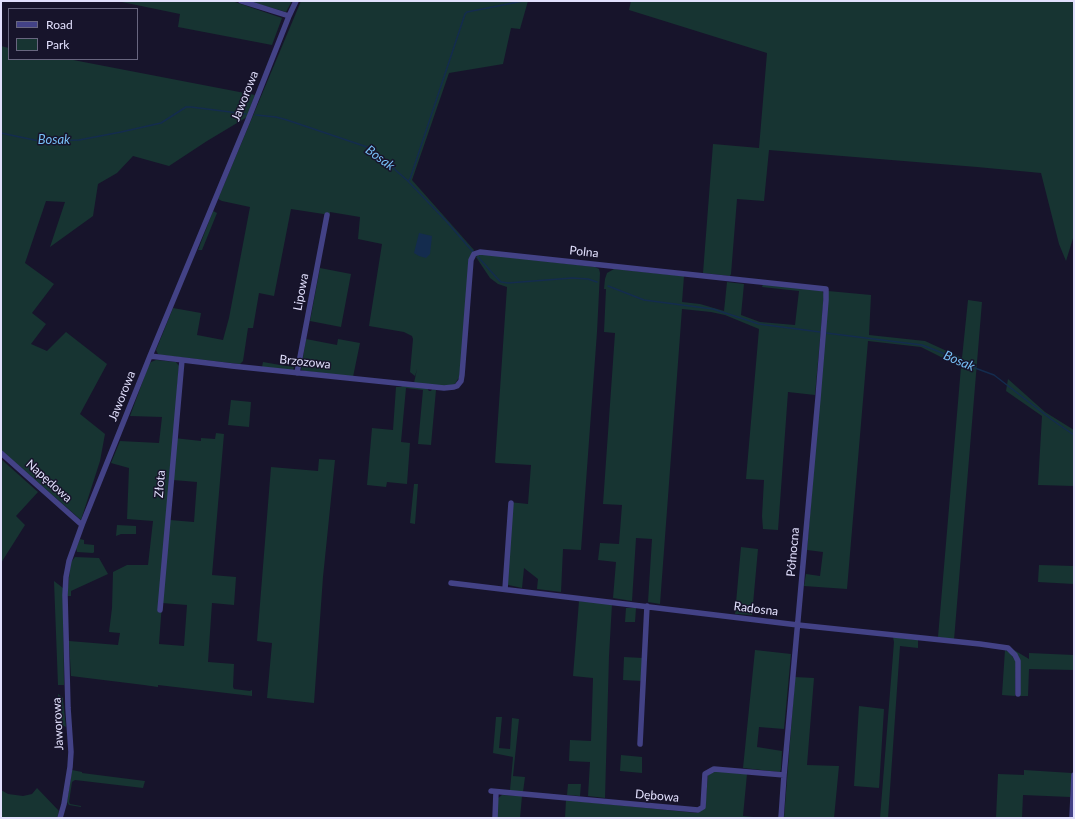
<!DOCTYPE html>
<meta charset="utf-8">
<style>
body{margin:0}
#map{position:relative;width:1075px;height:819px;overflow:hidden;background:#17142b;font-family:Lato,sans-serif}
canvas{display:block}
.frame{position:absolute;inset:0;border:2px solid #e2e0fd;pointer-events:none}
.legend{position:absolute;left:8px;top:8px;width:130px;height:52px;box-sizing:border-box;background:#17142b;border:1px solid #68667f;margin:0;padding:5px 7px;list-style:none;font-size:12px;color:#e2e0fd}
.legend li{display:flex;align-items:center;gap:8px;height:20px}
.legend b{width:20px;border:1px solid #68667f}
</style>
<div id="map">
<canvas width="1075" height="819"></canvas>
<div class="frame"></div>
<ul class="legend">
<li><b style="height:5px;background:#434286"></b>Road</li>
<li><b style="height:11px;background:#173432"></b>Park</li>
</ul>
</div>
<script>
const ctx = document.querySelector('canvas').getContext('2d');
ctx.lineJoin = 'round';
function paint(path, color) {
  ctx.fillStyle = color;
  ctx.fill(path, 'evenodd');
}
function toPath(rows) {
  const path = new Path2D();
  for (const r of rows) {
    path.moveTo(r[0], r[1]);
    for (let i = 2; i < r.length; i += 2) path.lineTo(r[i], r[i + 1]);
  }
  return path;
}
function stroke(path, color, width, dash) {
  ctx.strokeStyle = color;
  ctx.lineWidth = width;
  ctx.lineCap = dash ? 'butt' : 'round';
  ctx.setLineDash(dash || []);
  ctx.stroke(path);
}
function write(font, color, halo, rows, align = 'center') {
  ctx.font = font + ' Lato,sans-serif';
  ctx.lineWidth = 3;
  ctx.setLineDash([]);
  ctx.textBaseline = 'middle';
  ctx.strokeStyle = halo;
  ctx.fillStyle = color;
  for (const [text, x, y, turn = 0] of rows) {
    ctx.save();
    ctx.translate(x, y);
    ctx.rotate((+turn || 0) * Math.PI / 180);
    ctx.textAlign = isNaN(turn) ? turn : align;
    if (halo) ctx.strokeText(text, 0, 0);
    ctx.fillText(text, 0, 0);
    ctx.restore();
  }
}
paint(toPath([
 [117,1,232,1,282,18,272,45,178,27,180,14],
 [248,1,292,1,286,12],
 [301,1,528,1,520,29,511,28,503,64,449,73,412,180,474,250,471,255,461,374,455,384,451,386,443,386,414,383,417,369,415,376,410,372,413,339,412,336,404,332,369,326,382,244,358,239,360,217,330,212,330,215,291,209,274,296,259,293,253,328,248,328,243,361,240,364,160,355,158,354,156,350,173,308,201,313,197,335,223,340,229,318,250,207,222,201,218,199],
 [631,1,1074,1,1074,235,1066,261,1059,244,1041,173,977,167,769,150,764,201,737,199,731,274,730,276,703,273,713,144,759,148,767,53,629,10],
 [1,46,9,48,9,59,68,59,255,95,247,117,207,141,169,166,133,156,117,173,98,184,93,216,50,247,65,202,46,201,25,263,54,284,32,313,46,324,31,344,47,351,66,332,107,364,80,414,105,434,100,461,81,520,1,450],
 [213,211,217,213,202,250,198,250],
 [483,254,595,267,599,269,600,273,597,332,581,550,563,549,561,592,537,589,538,579,524,568,522,588,504,584,509,502,528,504,531,465,496,463,495,462,507,287,498,284,490,278,476,257,478,255],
 [320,268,351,274,341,327,310,321],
 [614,269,684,276,682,302,700,304,724,311,727,282,744,284,741,315,760,322,795,325,799,291,762,287,763,284,822,290,824,295,815,395,788,392,778,530,763,529,762,516,764,480,746,479,759,329,725,315,711,312,682,309,660,604,648,602,652,539,636,538,632,601,613,598,616,562,598,560,600,543,619,544,622,505,603,504,615,333,604,332,606,289,604,289,605,279,607,273],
 [828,291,871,295,869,335,925,341,962,358,968,300,982,302,954,640,938,637,961,367,921,347,868,341,847,589,804,586,806,574,820,576,823,552,807,550],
 [306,339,337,345,338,339,360,343,353,377,305,371,301,370],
 [156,360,176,362,179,366,174,438,201,441,201,438,215,439,216,433,224,434,212,575,236,577,234,605,212,603,208,662,234,664,233,687,234,689,250,691,252,690,252,696,158,685,158,687,144,685,71,676,69,641,118,645,120,633,109,632,112,608,113,572,127,565,148,565,153,521,127,519,129,468,111,463,120,441,159,443,162,417,130,416,148,367,151,362],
 [173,480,197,482,194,522,170,520],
 [162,603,187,605,184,646,159,644],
 [263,362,280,365,294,367,293,370,262,367],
 [1008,379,1045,412,1074,430,1074,486,1038,485,1042,416,1006,391],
 [402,386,427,388,429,391,431,391,432,389,436,390,431,445,418,444,423,390,406,388,401,442,410,443,407,484,387,482,386,487,367,485,372,428,393,430,396,387,401,387],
 [231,400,251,402,249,427,228,425],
 [1,459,38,492,16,516,25,525,1,563],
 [319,459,335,460,323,577,314,703,267,698,272,643,257,641,271,467,318,471],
 [414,484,418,484,415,524,410,523],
 [117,525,136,526,136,534,121,534,116,536],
 [80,539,84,540,84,544,94,545,94,552,93,553,77,552,77,551,76,549],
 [741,547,758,549,752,615,735,614],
 [75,557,99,558,108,574,71,591,71,596,67,596,71,560,72,561],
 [1039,565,1074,566,1074,584,1038,582],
 [54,581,63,588,64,685,58,685],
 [579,601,612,604,609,656,605,798,588,796,590,762,569,761,570,740,591,741,593,678,573,676],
 [626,608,636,608,635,622,625,622],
 [893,637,918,640,918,648,900,646,888,818,880,818,894,642],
 [755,650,791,654,784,729,759,727,757,747,782,751,781,769,780,772,743,768],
 [1005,650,1010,653,1016,662,1015,696,1002,695],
 [1014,650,1029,659,1029,653,1074,655,1074,670,1029,669,1028,696,1018,696,1019,657],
 [624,657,643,658,642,681,623,680],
 [795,677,814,678,807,765,839,766,834,818,784,818],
 [58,694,63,698,63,701,66,727,60,724],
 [859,706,884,709,879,788,854,786],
 [496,717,502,717,499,748,510,749,512,718,519,719,513,776,525,777,523,792,508,791,507,790,510,790,513,757,493,753],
 [621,755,642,757,642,773,620,771],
 [72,770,82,772,82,773,145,781,143,788,75,780,72,782,69,802,70,804,81,806,81,807,69,805,67,802],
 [1024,770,1072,773,1070,797,1023,795,1022,818,996,818,998,774,1024,775],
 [716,771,747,774,743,816,764,818,565,818,566,800,697,813,705,808,708,775],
 [568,784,581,784,580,796,567,795],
 [37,788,59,811,57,818,1,818,1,790,8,794,23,796,32,794],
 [502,795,522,796,520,818,496,818,498,798]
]), '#173432');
paint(toPath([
 [419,233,432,236,430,254,426,258,419,256,414,253]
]), '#142c4e');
stroke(toPath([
 [256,115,276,117,287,120,370,148,408,181,448,223,473,252],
 [1,133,39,141,79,140,121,132,161,123,186,107,191,107,246,114],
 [409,180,410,179,465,14,467,12,523,1],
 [478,257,496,277,501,282,508,283,572,278,588,279,597,282],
 [608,286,644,300,713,309,759,324,820,332],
 [826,333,922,345,940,352,964,364,994,375,1051,419,1074,435]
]), '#142c4e', 1.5);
stroke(toPath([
 [241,1,289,16],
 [150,356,232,366,444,388,454,387,457,386,461,381,462,375,471,260,474,254,480,252,826,289,826,300,818,398,784,775,781,818],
 [297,373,327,215],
 [1,453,82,525],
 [451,583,798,625,980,644,1008,648,1015,655,1018,661,1018,694],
 [505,589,511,503],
 [160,610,182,360],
 [640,744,647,606],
 [491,791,698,810,703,807,705,774,714,769,784,775],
 [60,818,64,804,70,767,71,752,68,708,65,595,66,577,69,561,82,525,150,356,248,120,289,16,296,1],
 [495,818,496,792],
 [1072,818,1074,775]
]), '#434286', 5.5);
write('12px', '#e2e0fd', '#17142b', [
 ["Jaworowa",245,96,-68],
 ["Polna",584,252,6],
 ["Lipowa",301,292,-79],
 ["Brzozowa",305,362,6],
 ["Jaworowa",122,396,-68],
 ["Napędowa",49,481,42],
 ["Złota",160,484,-85],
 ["Północna",793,552,-85],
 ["Radosna",756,609,7],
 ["Jaworowa",58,724,-93],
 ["Dębowa",657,796,5]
]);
write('italic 13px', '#76bef4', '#17142b', [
 ["Bosak",54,140],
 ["Bosak",380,158,36],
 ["Bosak",959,361,23]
]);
</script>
